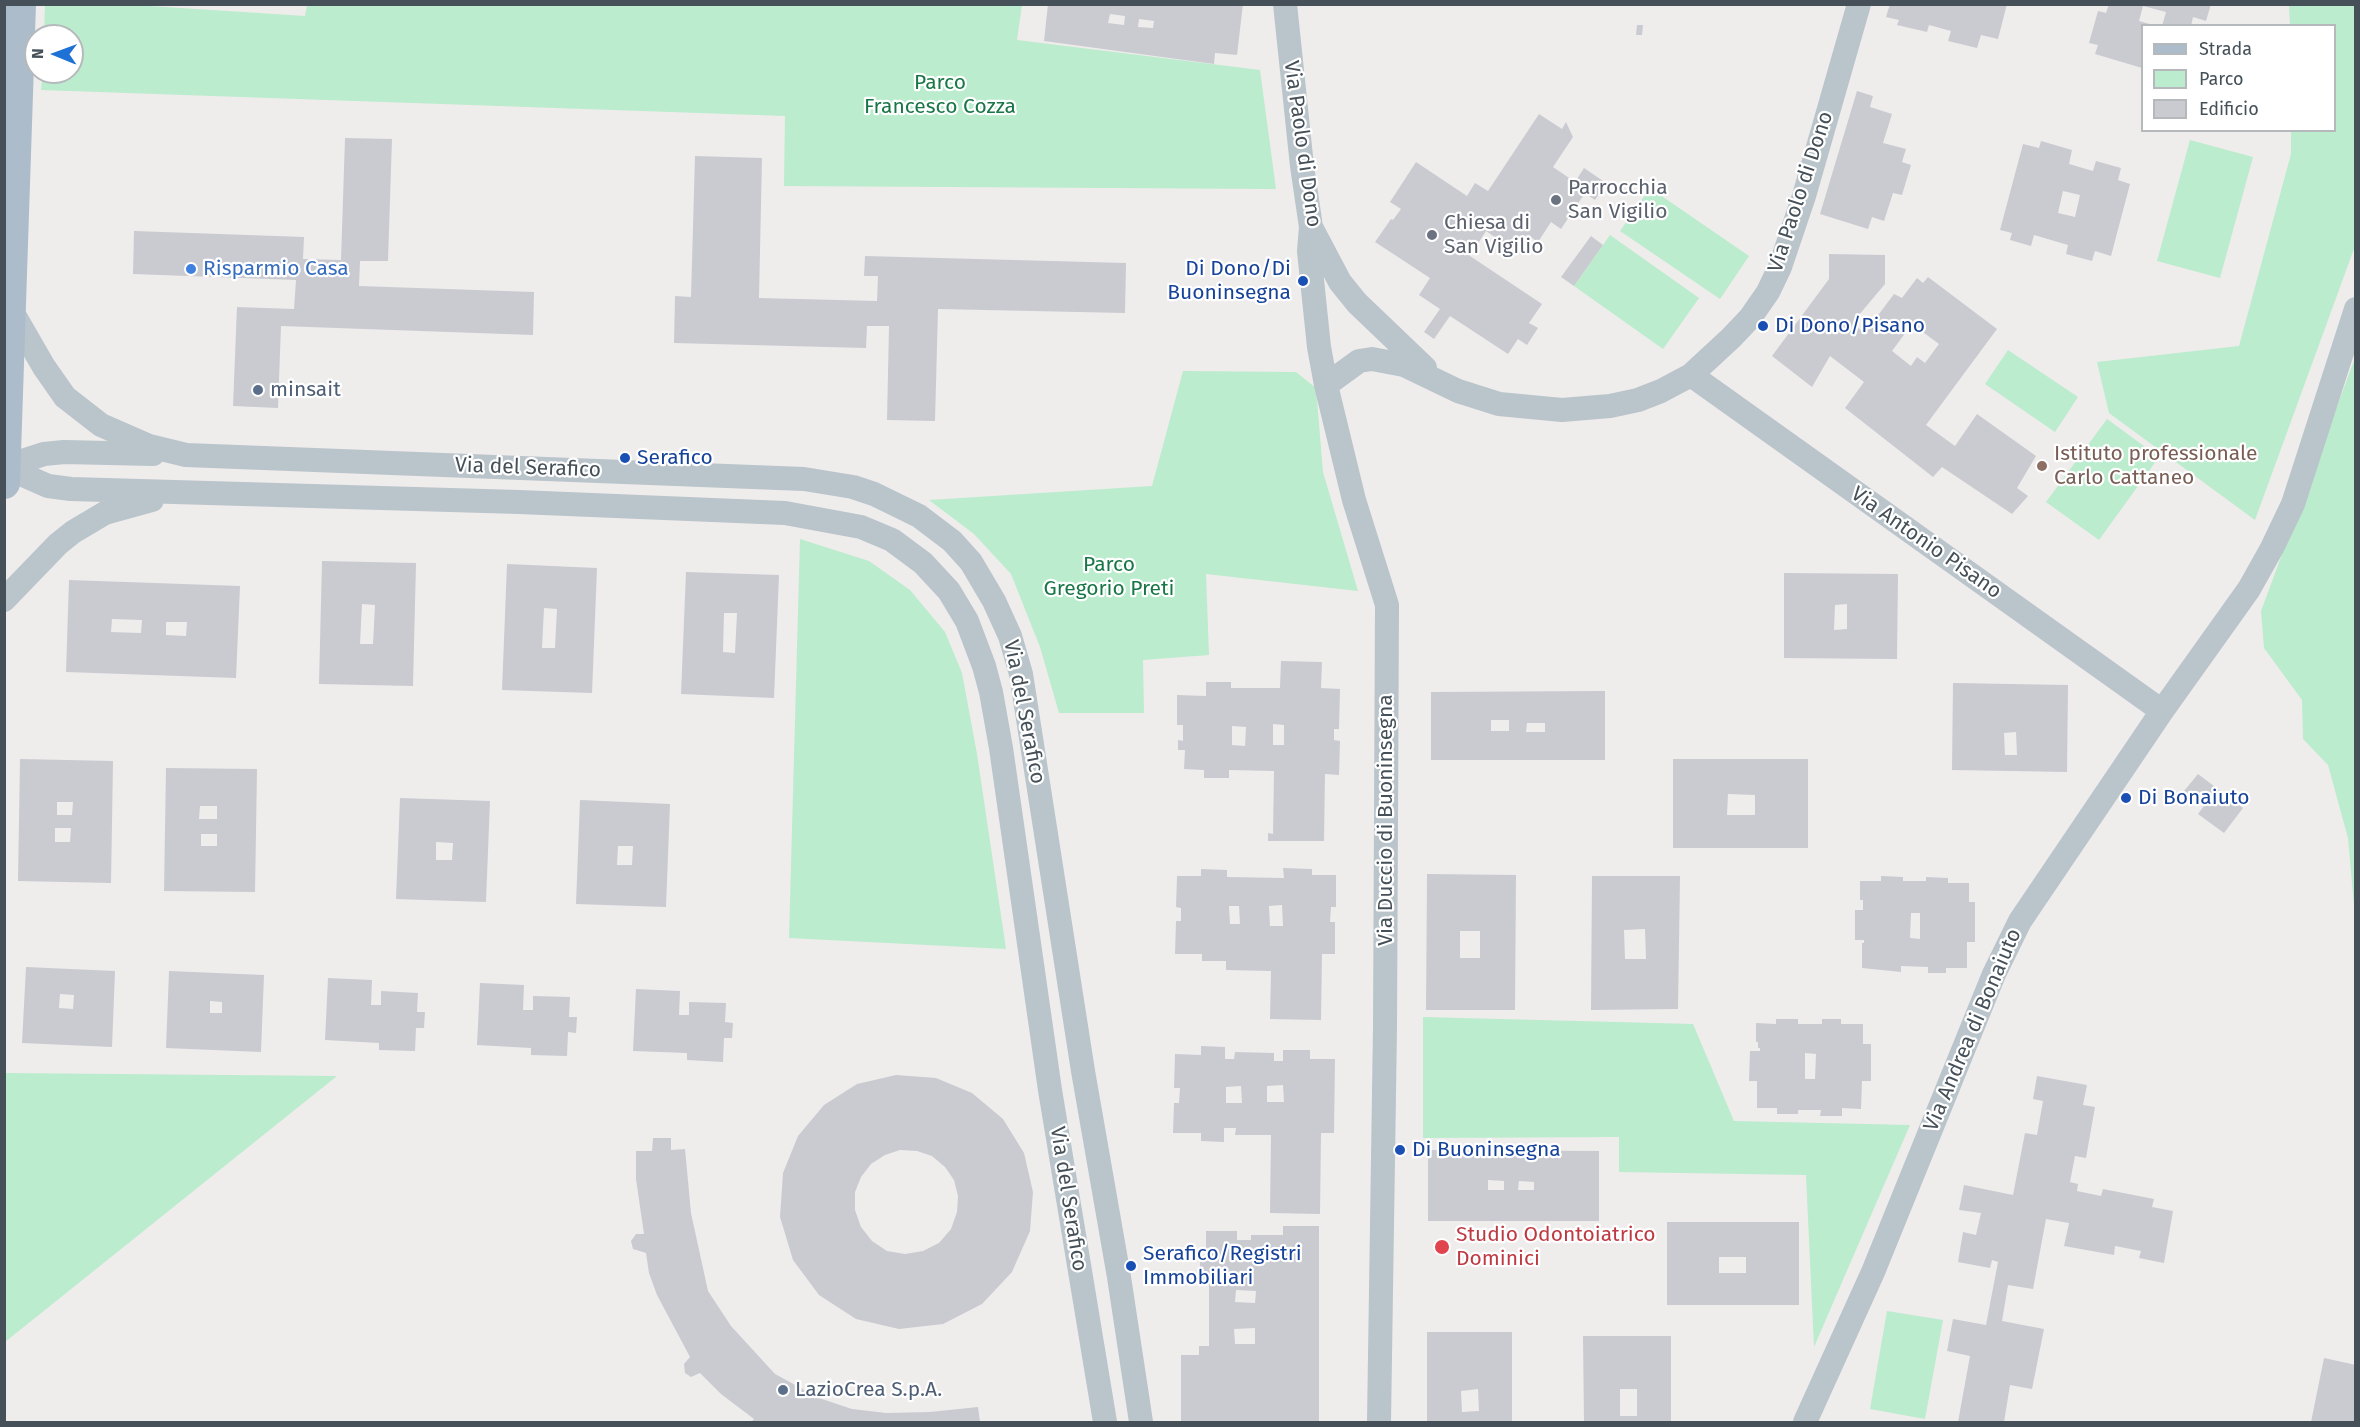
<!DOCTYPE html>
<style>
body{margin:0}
#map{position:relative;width:2360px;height:1427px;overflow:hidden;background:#efecec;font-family:"Fira Sans",sans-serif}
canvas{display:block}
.frame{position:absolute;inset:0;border:6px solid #455058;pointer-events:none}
.legend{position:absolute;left:2141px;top:24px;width:195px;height:108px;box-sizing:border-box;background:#fff;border:2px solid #b5b9bc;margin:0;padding:8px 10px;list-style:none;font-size:18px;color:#455058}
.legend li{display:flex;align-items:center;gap:12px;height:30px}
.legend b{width:30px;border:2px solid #b5b9bc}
.north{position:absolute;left:24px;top:24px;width:60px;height:60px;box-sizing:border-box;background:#fff;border:2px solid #b5b9bc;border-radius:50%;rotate:271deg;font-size:16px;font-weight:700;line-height:24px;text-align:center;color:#455058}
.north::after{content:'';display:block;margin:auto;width:21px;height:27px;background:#1f72d5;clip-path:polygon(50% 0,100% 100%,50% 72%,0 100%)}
</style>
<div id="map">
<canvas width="2360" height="1427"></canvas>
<div class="frame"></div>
<ul class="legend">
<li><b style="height:8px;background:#acbcca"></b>Strada</li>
<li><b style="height:16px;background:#baeccd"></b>Parco</li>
<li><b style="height:16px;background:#c9cbd1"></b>Edificio</li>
</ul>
<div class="north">N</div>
</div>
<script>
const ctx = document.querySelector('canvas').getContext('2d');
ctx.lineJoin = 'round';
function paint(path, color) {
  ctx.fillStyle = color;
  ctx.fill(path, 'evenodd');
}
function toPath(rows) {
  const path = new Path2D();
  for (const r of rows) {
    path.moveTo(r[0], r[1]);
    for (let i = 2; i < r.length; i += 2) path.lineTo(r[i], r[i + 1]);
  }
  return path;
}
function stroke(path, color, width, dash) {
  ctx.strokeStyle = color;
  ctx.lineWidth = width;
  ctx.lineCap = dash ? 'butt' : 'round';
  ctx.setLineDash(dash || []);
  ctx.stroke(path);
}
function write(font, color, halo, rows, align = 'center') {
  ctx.font = font + ' "Fira Sans",sans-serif';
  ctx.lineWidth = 4.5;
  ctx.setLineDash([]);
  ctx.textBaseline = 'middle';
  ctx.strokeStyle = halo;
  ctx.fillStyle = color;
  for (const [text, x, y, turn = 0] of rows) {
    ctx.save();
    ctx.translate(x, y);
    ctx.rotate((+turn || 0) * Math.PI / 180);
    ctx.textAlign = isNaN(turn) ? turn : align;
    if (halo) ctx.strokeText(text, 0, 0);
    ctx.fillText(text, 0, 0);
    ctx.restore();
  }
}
paint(toPath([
 [307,5,1022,5,1017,40,1260,70,1276,189,784,186,785,116,41,90,43,72,72,72,72,36,44,36,45,5,134,5,305,16],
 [2289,5,2355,5,2355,246,2255,520,2109,413,2097,362,2239,346,2291,154,2291,131,2334,130,2334,26,2290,25],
 [2190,140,2253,157,2220,278,2157,261],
 [1650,188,1749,256,1720,299,1620,231],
 [1610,235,1699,298,1663,349,1574,286],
 [2008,350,2078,397,2055,432,1985,384],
 [2355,358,2355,917,2348,838,2328,765,2303,739,2302,700,2264,648,2261,611],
 [1183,371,1296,372,1316,388,1323,472,1358,591,1206,574,1209,655,1143,660,1144,713,1059,713,1040,647,1011,574,974,534,929,500,1152,486],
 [2107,419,2159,457,2099,540,2046,502],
 [800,539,869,561,910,590,945,632,962,673,977,754,1006,949,789,938],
 [1423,1017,1693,1024,1734,1121,1910,1125,1814,1347,1806,1175,1619,1172,1619,1137,1423,1138],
 [5,1073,337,1076,5,1342],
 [1887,1311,1943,1320,1925,1419,1870,1409]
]), '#baeccd');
paint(toPath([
 [1048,4,1243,4,1237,55,1215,53,1214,64,1044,41],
 [1110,14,1125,16,1124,25,1108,23],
 [1139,19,1154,21,1153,28,1138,27],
 [1890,4,2007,4,1998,39,1981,35,1977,48,1948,41,1951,31,1929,25,1927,32,1897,25,1899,20,1886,17],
 [2109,4,2211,4,2206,21,2193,17,2191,26,2162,26,2166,12,2143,6,2139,21,2153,25,2142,26,2142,68,2095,54,2098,45,2089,43,2098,11,2106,13],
 [1637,25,1643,25,1642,35,1636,35],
 [1857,91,1873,96,1870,107,1892,114,1883,143,1906,149,1902,162,1911,165,1902,195,1893,193,1884,221,1872,217,1868,229,1820,214],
 [1539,114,1562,129,1566,122,1573,137,1553,167,1575,182,1584,168,1606,183,1595,200,1585,193,1561,229,1551,222,1538,242,1532,238,1521,255,1486,231,1470,256,1542,304,1529,323,1538,328,1527,345,1518,339,1508,354,1450,316,1434,339,1424,332,1440,309,1419,295,1430,278,1375,242,1391,219,1393,220,1401,209,1390,202,1416,162,1467,196,1475,183,1488,191],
 [345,138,392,139,388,261,360,261,359,286,534,292,533,335,281,326,278,408,233,406,237,307,294,309,296,280,133,274,134,231,304,237,303,259,341,260],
 [2041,141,2072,150,2069,164,2093,171,2096,161,2121,168,2118,180,2130,184,2111,256,2095,251,2092,261,2066,254,2068,245,2034,235,2031,246,2010,240,2012,233,2000,230,2023,144,2039,148],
 [2063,191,2080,195,2075,217,2058,213],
 [695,156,762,158,759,298,877,301,878,276,864,276,865,256,1126,263,1125,313,938,309,935,421,887,420,889,326,867,326,866,348,674,343,675,296,691,297],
 [1591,236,1603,245,1574,286,1561,277],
 [1829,254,1885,255,1885,284,1853,322,1864,334,1894,294,1902,298,1917,278,1923,283,1928,277,1997,329,1926,425,1955,446,1977,414,2036,456,2017,488,2028,496,2012,514,1942,467,1933,477,1845,408,1864,382,1830,356,1812,387,1772,356,1829,279],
 [1912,324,1939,344,1925,363,1917,357,1911,366,1892,351],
 [322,561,416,563,413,686,319,684],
 [362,604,375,605,373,644,360,644],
 [507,564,597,568,592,693,502,690],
 [544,608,557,609,555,648,542,648],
 [686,572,779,575,774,698,681,694],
 [724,613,737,613,735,653,723,652],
 [1784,573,1898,574,1897,659,1784,658],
 [1847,604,1847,629,1834,630,1835,605],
 [69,580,240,586,236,678,66,672],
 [112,619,142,620,141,633,111,632],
 [166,622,187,622,186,636,166,635],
 [1281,661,1322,662,1321,688,1340,689,1339,729,1334,729,1334,740,1340,741,1339,775,1325,774,1324,841,1268,841,1268,833,1273,834,1274,771,1229,770,1229,778,1204,778,1204,770,1184,769,1185,750,1178,750,1178,740,1183,741,1183,725,1177,725,1177,695,1206,696,1206,682,1231,682,1231,688,1280,688],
 [1273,724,1284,725,1284,745,1273,745],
 [1232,726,1246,727,1245,746,1232,745],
 [1953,683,2068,685,2067,772,1952,770],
 [2016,732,2017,755,2005,755,2004,733],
 [1605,691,1605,760,1431,760,1431,692],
 [1491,720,1509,720,1509,731,1491,731],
 [1527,723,1545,723,1545,732,1526,732],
 [20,759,113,761,111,883,18,881],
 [57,802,73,802,72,815,57,815],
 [55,828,71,828,70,842,55,842],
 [1673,759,1808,759,1808,848,1673,848],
 [1728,794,1755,795,1755,815,1727,815],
 [166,768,257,769,255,892,164,891],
 [200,806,217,806,217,819,199,819],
 [201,834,217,834,217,846,201,846],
 [2198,774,2243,808,2224,833,2198,814,2204,806,2184,791],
 [400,798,490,801,486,902,396,899],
 [436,842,453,843,452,860,436,860],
 [580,800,670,804,666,907,576,904],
 [618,846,633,846,632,865,617,865],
 [1283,868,1312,869,1312,875,1336,875,1336,907,1331,907,1330,922,1335,922,1335,954,1322,954,1321,1020,1270,1019,1271,971,1226,970,1226,961,1202,961,1202,954,1175,954,1176,921,1181,921,1181,908,1176,907,1177,876,1201,876,1201,869,1227,870,1227,877,1284,878],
 [1282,905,1283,926,1270,926,1269,906],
 [1229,906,1239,906,1240,924,1230,924],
 [1427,874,1516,875,1515,1010,1426,1010],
 [1460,931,1480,931,1480,958,1460,958],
 [1592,876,1680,876,1678,1009,1591,1010],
 [1645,929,1646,959,1625,959,1624,930],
 [1881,876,1903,877,1903,881,1926,881,1926,877,1948,878,1948,883,1969,883,1969,902,1975,902,1975,942,1967,942,1967,968,1946,968,1946,973,1928,973,1928,967,1901,966,1901,972,1862,968,1862,943,1864,943,1864,940,1855,940,1855,910,1863,910,1863,900,1860,900,1860,881,1881,881],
 [1911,913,1920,913,1920,939,1910,938],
 [26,967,115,971,112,1047,22,1043],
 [60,994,74,995,73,1009,59,1008],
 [169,971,264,975,261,1052,166,1048],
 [210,1001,222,1002,222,1013,210,1013],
 [328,978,372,980,371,1005,381,1005,381,991,418,993,417,1012,425,1012,424,1028,416,1028,415,1051,379,1050,379,1043,325,1040],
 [480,983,524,985,523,1010,533,1010,533,996,570,997,569,1017,577,1017,576,1033,568,1032,567,1056,531,1055,531,1048,477,1045],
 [636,989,680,991,679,1015,689,1015,689,1002,726,1003,725,1022,733,1023,732,1038,724,1038,723,1062,687,1060,687,1053,633,1051],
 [1776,1019,1798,1019,1798,1024,1822,1024,1822,1019,1841,1019,1841,1024,1863,1024,1863,1044,1871,1044,1871,1081,1862,1081,1861,1109,1842,1108,1842,1116,1820,1116,1821,1110,1798,1110,1798,1114,1777,1114,1777,1108,1757,1108,1757,1081,1749,1081,1750,1051,1760,1051,1760,1048,1758,1048,1758,1042,1756,1042,1756,1023,1776,1024],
 [1805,1053,1816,1054,1815,1079,1805,1079],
 [1201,1046,1225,1047,1225,1059,1234,1059,1235,1052,1274,1053,1274,1061,1283,1061,1283,1050,1310,1050,1310,1059,1335,1059,1334,1133,1321,1133,1320,1214,1270,1213,1271,1135,1235,1135,1236,1128,1224,1128,1224,1142,1201,1141,1201,1133,1173,1133,1174,1103,1179,1103,1180,1088,1174,1088,1175,1054,1201,1055],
 [1283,1085,1284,1102,1267,1102,1267,1086],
 [1241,1086,1242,1103,1226,1103,1226,1087],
 [896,1075,936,1078,972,1093,1003,1119,1024,1153,1033,1192,1030,1231,1012,1272,982,1304,943,1324,899,1329,856,1319,819,1295,793,1260,780,1217,783,1173,798,1136,824,1105,857,1084],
 [900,1150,917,1151,932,1156,945,1167,954,1180,958,1196,957,1212,951,1229,939,1243,923,1251,905,1254,887,1251,872,1241,861,1227,855,1210,855,1192,861,1177,871,1164,885,1155],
 [2037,1076,2087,1085,2083,1105,2095,1107,2086,1158,2075,1156,2070,1182,2078,1184,2077,1191,2101,1196,2103,1189,2154,1199,2152,1207,2173,1211,2164,1263,2139,1258,2141,1251,2115,1246,2114,1255,2064,1246,2069,1223,2046,1219,2033,1289,2008,1285,2002,1321,2044,1329,2032,1389,2010,1385,2004,1422,1958,1422,1970,1356,1947,1351,1953,1319,1986,1325,1998,1262,1992,1260,1990,1268,1958,1262,1963,1232,1976,1235,1981,1213,1959,1210,1964,1185,2013,1195,2025,1133,2037,1135,2043,1101,2033,1099],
 [653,1138,671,1138,671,1150,685,1149,691,1213,708,1291,731,1326,775,1374,819,1398,852,1409,886,1413,930,1412,978,1407,980,1422,751,1422,754,1419,721,1394,700,1373,691,1377,685,1373,684,1364,690,1357,657,1295,649,1273,646,1253,633,1249,631,1241,636,1234,644,1234,636,1179,636,1151,652,1151],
 [1428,1150,1599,1151,1599,1221,1428,1221],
 [1488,1180,1504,1181,1504,1190,1488,1190],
 [1519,1181,1534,1182,1534,1190,1518,1190],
 [1667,1222,1799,1222,1799,1305,1667,1305],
 [1719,1257,1746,1257,1746,1273,1719,1273],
 [1283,1226,1319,1226,1319,1422,1181,1422,1181,1355,1199,1355,1199,1346,1209,1346,1209,1285,1200,1285,1200,1260,1206,1260,1206,1231,1237,1231,1237,1240,1251,1240,1251,1235,1283,1235],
 [1236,1290,1256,1291,1255,1303,1235,1302],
 [1255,1328,1255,1344,1235,1344,1234,1329],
 [1427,1332,1512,1332,1512,1422,1427,1422],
 [1478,1389,1479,1411,1462,1412,1461,1391],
 [1583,1336,1671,1336,1671,1422,1584,1422],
 [1620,1389,1637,1389,1637,1416,1620,1416],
 [2324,1358,2356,1365,2356,1422,2311,1422]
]), '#c9cbd1');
stroke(toPath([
 [1285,4,1302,166,1311,227,1340,282,1357,303,1425,368],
 [1311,227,1309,251,1319,347,1326,385,1354,500,1387,605,1385,1027,1379,1422],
 [10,308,44,367,65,397,101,425,149,446,186,455,804,479,853,487,874,494,919,516,952,541,971,562,994,601,1010,636,1021,674,1083,1071,1119,1277,1141,1422],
 [1691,375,2162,711],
 [1326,385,1359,361,1372,359,1404,365,1458,391,1499,404,1562,410,1610,406,1638,400,1661,391,1691,375,1731,338,1750,318,1768,292,1780,267,1804,196,1859,4],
 [4,467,44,454,64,452,153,454],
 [5,467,48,486,71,489,519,502,785,513,861,527,892,540,923,563,949,591,967,621,984,666,991,692,1001,748,1050,1090,1105,1422],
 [4,600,58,544,73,532,105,513,152,500],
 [1805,1422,1873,1272,1994,974,2020,921,2162,711,2249,589,2272,548,2293,504,2356,309]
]), '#bac4cb', 24);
stroke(toPath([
 [4,483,20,4]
]), '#acbcca', 32);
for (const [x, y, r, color] of [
 [1556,200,6,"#6b7280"],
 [1432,235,6,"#6b7280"],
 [191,269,6,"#3f7fe0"],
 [1303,281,6,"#1a4fb4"],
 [1763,326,6,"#1a4fb4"],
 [258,390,6,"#5c6f8a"],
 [625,458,6,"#1a4fb4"],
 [2042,466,6,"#8d6e63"],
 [2126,798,6,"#1a4fb4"],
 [1400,1150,6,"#1a4fb4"],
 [1442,1247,8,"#e0444e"],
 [1131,1266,6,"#1a4fb4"],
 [783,1390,6,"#5c6f8a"]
]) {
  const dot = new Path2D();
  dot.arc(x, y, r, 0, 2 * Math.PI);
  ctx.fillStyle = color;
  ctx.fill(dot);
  stroke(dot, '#fff', 2);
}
write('21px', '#197646', '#fff', [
 ["Parco",940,83],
 ["Francesco Cozza",940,107],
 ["Parco",1109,565],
 ["Gregorio Preti",1109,589]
]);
write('21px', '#455058', '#fff', [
 ["Via Paolo di Dono",1302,144,82],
 ["Via Paolo di Dono",1801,192,-72],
 ["Via del Serafico",528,468,2],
 ["Via Antonio Pisano",1926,543,35],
 ["Via del Serafico",1024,712,79],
 ["Via Duccio di Buoninsegna",1386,820,-90],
 ["Via Andrea di Bonaiuto",1973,1030,-67],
 ["Via del Serafico",1068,1199,81]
]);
write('21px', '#5b616d', '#fff', [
 ["Parrocchia",1568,188],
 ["San Vigilio",1568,212],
 ["Chiesa di",1444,223],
 ["San Vigilio",1444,247]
], 'left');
write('21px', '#366cbe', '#fff', [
 ["Risparmio Casa",203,269]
], 'left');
write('21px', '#164399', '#fff', [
 ["Di Dono/Di",1291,269,"right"],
 ["Buoninsegna",1291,293,"right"],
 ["Di Dono/Pisano",1775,326],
 ["Serafico",637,458],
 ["Di Bonaiuto",2138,798],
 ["Di Buoninsegna",1412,1150],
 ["Serafico/Registri",1143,1254],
 ["Immobiliari",1143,1278]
], 'left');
write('21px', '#4e5e75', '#fff', [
 ["minsait",270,390],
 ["LazioCrea S.p.A.",795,1390]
], 'left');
write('21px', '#785e54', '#fff', [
 ["Istituto professionale",2054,454],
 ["Carlo Cattaneo",2054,478]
], 'left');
write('21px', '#be3a42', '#fff', [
 ["Studio Odontoiatrico",1456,1235],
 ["Dominici",1456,1259]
], 'left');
</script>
